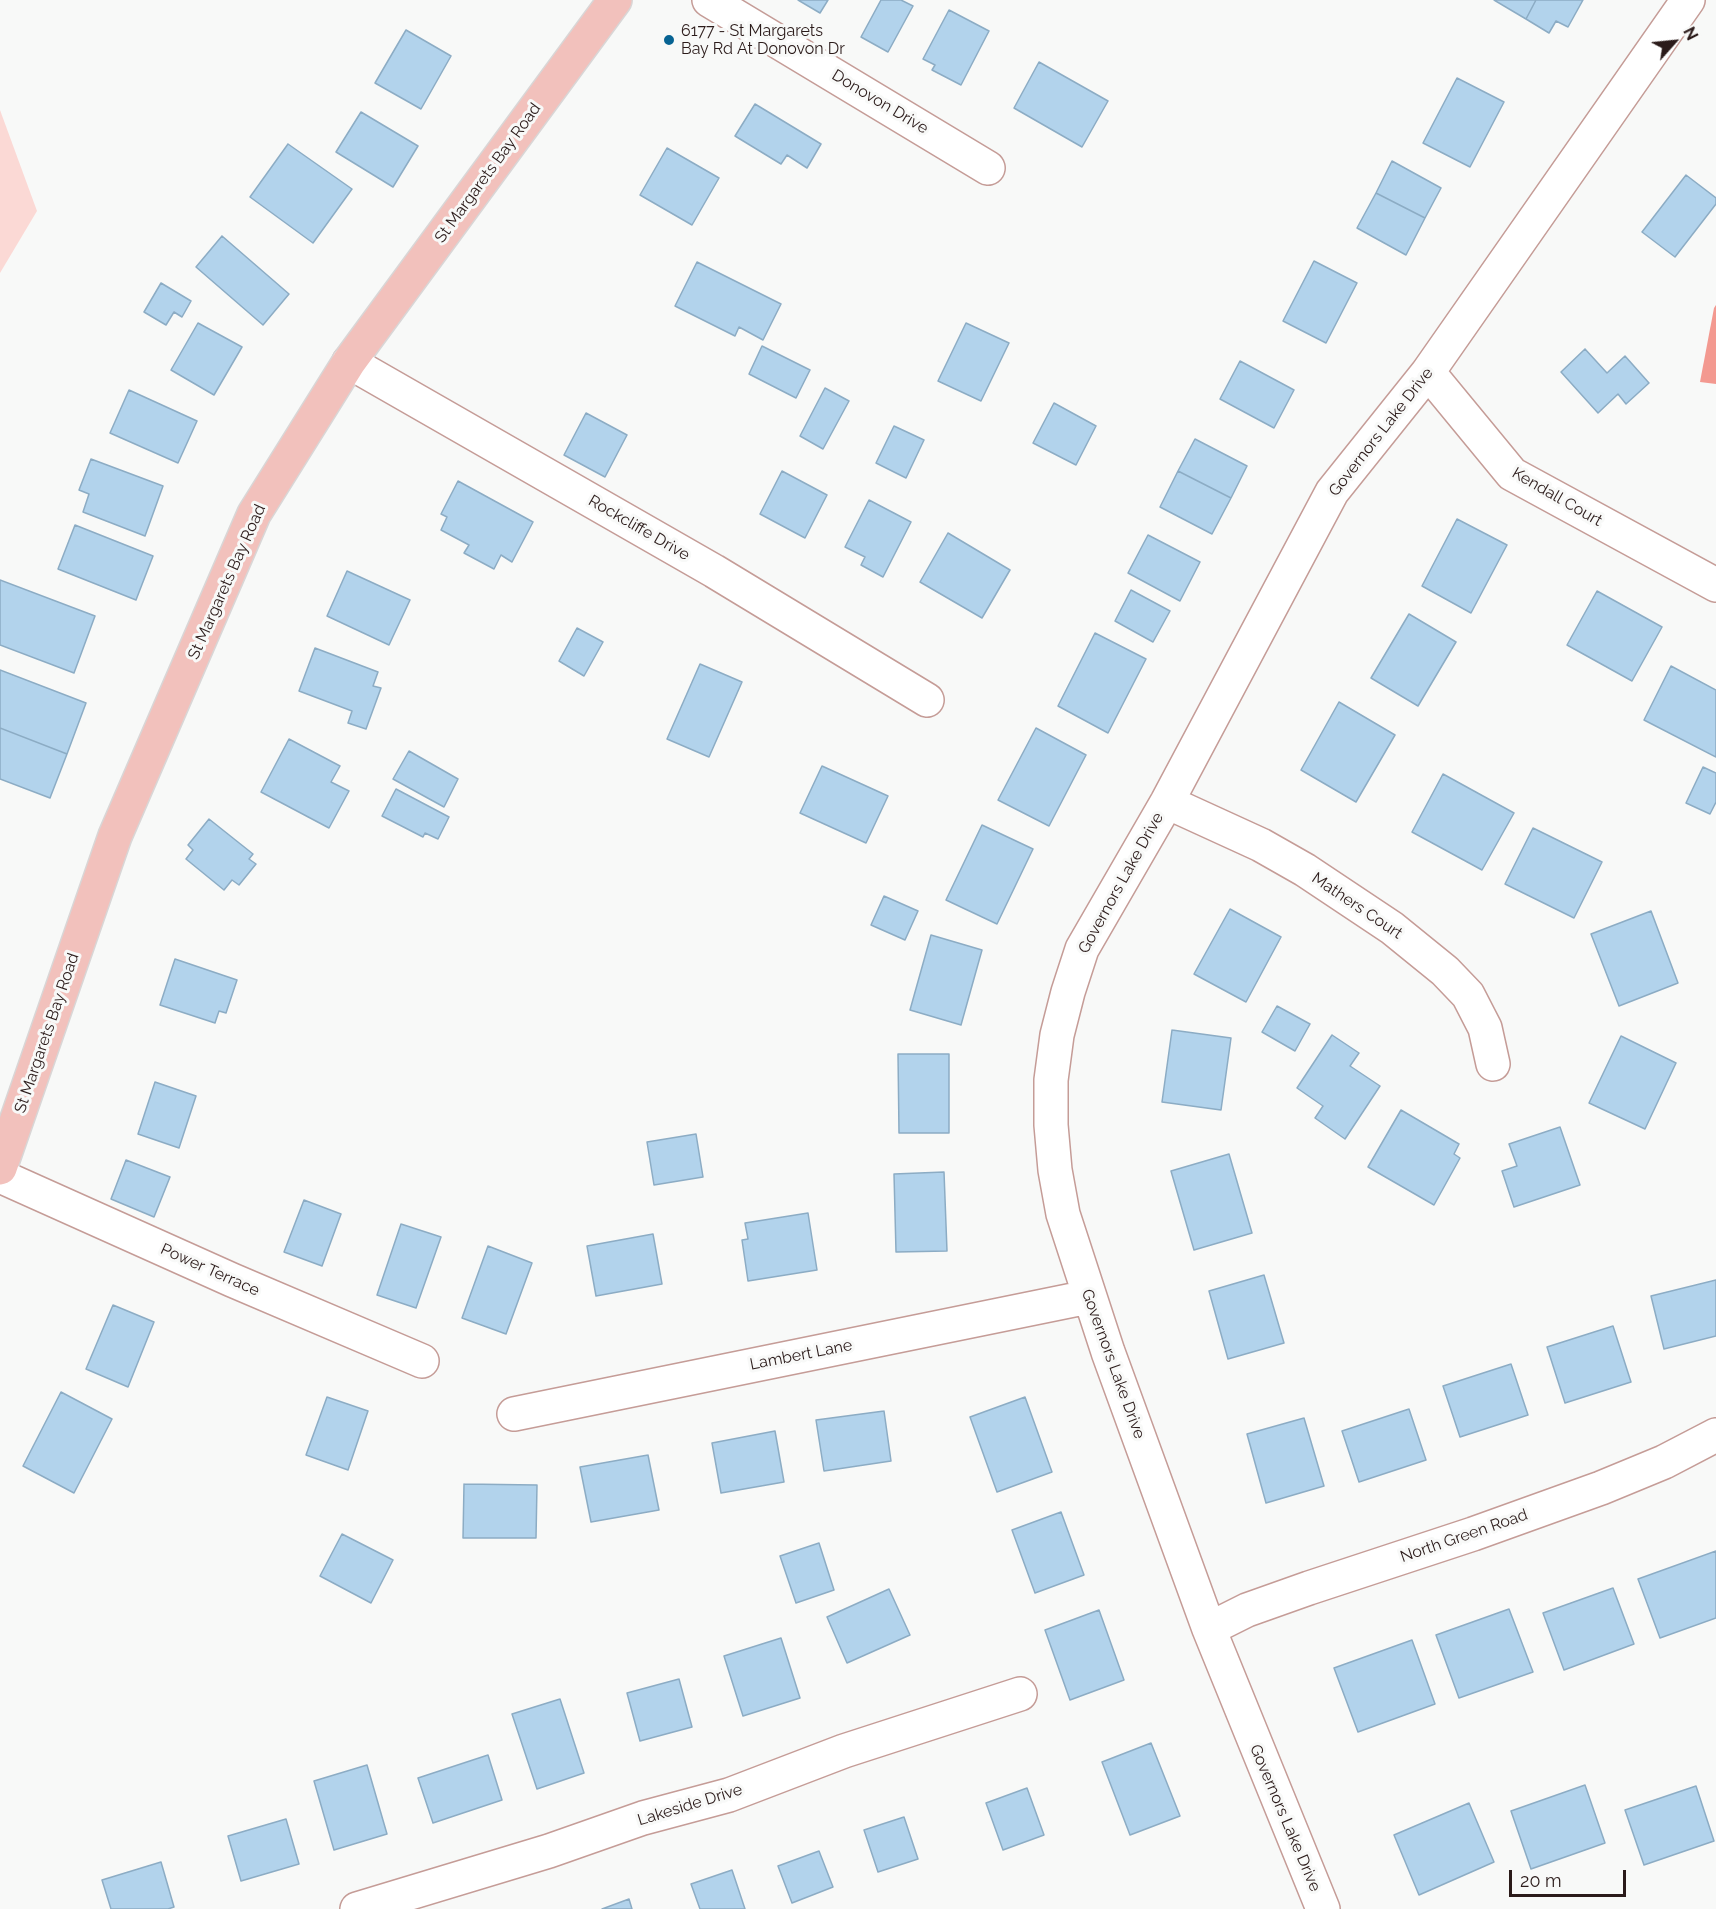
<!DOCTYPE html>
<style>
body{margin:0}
#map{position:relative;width:1716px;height:1909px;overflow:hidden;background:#f8f9f8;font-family:Raleway,sans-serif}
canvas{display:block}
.north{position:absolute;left:1644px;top:12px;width:60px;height:60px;-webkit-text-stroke:4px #f8f9f8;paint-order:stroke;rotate:63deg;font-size:16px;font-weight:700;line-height:24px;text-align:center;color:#2b1b1a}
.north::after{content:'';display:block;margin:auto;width:21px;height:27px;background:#2b1b1a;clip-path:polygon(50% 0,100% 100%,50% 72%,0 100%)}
.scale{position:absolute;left:1509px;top:1870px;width:117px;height:27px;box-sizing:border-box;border:3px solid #2b1b1a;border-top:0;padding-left:8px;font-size:18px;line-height:21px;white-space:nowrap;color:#2b1b1a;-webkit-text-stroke:4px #f8f9f8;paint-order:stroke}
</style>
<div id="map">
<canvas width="1716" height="1909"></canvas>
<div class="north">N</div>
<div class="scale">20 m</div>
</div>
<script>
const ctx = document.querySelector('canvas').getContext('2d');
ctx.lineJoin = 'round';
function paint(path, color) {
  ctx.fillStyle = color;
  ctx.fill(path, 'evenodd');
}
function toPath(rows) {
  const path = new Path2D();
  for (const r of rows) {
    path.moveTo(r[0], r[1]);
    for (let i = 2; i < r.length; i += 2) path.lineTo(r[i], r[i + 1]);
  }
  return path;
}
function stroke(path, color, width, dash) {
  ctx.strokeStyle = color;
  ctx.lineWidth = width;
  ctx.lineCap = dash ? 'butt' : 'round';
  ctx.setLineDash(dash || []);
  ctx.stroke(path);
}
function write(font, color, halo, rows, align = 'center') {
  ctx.font = font + ' Raleway,sans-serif';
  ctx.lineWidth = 6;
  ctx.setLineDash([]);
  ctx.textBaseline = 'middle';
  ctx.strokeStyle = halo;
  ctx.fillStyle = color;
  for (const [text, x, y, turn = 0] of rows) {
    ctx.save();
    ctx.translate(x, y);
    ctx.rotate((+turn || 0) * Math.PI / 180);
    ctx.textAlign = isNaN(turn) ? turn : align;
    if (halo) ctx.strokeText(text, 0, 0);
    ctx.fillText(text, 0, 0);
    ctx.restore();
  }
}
paint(toPath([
 [0,110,37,211,0,273]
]), '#fbd9d5');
paint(toPath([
 [1716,305,1716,384,1700,382,1714,308]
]), '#f39990');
const building = toPath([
 [798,0,828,0,820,13,798,0],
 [881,0,901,0,913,6,888,52,861,37,881,0],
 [1494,0,1536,0,1526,19,1494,0],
 [1536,0,1583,0,1568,27,1556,21,1549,33,1526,19,1536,0],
 [949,10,989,31,961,85,932,70,935,65,923,59,949,10],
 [406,30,451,56,421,109,375,83,406,30],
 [1039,62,1108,101,1082,147,1014,108,1039,62],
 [1457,78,1504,102,1470,167,1423,143,1457,78],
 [755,104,821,144,807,168,787,155,781,164,735,136,755,104],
 [361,112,418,146,393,187,336,152,361,112],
 [288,144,352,189,313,243,250,197,288,144],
 [667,148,719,178,692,225,640,195,667,148],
 [1392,161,1441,188,1425,218,1376,193,1392,161],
 [1686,175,1716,198,1716,204,1675,257,1642,232,1686,175],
 [1376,193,1425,218,1406,255,1357,228,1376,193],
 [222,236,289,294,263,325,196,267,222,236],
 [1314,261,1357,283,1326,343,1283,321,1314,261],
 [697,262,781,304,763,340,739,327,735,336,675,306,697,262],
 [161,283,191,301,182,317,174,312,166,325,144,312,161,283],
 [198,323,242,347,214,395,171,370,198,323],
 [966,323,1009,343,981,401,938,381,966,323],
 [762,346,810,370,796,398,749,374,762,346],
 [1585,349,1607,373,1625,356,1649,383,1626,404,1618,394,1598,413,1561,372,1585,349],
 [1240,361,1294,390,1274,428,1220,399,1240,361],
 [825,388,849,401,823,449,800,436,825,388],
 [129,390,197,421,178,463,110,433,129,390],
 [1054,403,1096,426,1076,465,1033,443,1054,403],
 [586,413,627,435,605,477,564,455,586,413],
 [894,426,924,440,906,478,876,463,894,426],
 [1195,439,1247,466,1231,498,1178,471,1195,439],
 [91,459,163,486,145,536,83,512,89,494,79,490,91,459],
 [782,471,827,495,805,538,760,514,782,471],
 [1178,471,1231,498,1212,534,1160,507,1178,471],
 [458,481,533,522,512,562,501,555,494,569,464,553,469,545,441,530,447,517,441,514,458,481],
 [869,500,911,522,883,577,861,565,865,557,845,547,869,500],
 [1457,519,1507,545,1471,613,1422,586,1457,519],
 [75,525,153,556,136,600,58,569,75,525],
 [948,533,1010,570,982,618,920,582,948,533],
 [1148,535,1200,562,1180,601,1128,573,1148,535],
 [347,571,410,600,389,645,327,616,347,571],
 [0,580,95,616,74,673,0,645,0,580],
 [1131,590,1170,611,1153,642,1115,621,1131,590],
 [1597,591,1662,627,1632,681,1567,645,1597,591],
 [1409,614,1456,642,1418,706,1371,678,1409,614],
 [577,628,603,642,584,676,559,661,577,628],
 [1095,633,1146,659,1108,733,1058,706,1095,633],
 [315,648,378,672,373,686,381,688,366,729,348,723,352,711,299,691,315,648],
 [700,664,742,682,709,757,667,739,700,664],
 [1671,666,1716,690,1716,757,1644,720,1671,666],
 [0,670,86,703,67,754,0,728,0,670],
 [1339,702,1395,735,1356,802,1301,770,1339,702],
 [0,728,67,754,50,798,0,779,0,728],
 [1036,728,1086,755,1049,826,998,800,1036,728],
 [289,739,340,766,331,782,349,791,329,828,261,792,289,739],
 [409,751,458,779,444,807,393,779,409,751],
 [822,766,888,796,866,843,800,813,822,766],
 [1703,767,1716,773,1716,802,1710,814,1686,803,1703,767],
 [1443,774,1514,813,1482,870,1412,832,1443,774],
 [396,789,449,817,438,839,425,833,423,837,382,816,396,789],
 [209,819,253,854,249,859,256,864,239,885,232,880,224,890,186,859,193,850,188,845,209,819],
 [982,825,1033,849,997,924,946,900,982,825],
 [1533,828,1602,862,1574,918,1505,884,1533,828],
 [884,896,918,911,905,940,871,925,884,896],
 [1230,909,1281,937,1246,1002,1194,974,1230,909],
 [1651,911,1678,983,1619,1006,1591,934,1651,911],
 [931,935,982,950,961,1025,910,1010,931,935],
 [175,959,237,980,226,1013,219,1011,215,1023,160,1005,175,959],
 [1277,1006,1310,1024,1295,1051,1262,1032,1277,1006],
 [1172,1030,1231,1038,1221,1110,1162,1102,1172,1030],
 [1332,1035,1359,1053,1350,1066,1380,1086,1345,1139,1315,1118,1323,1106,1297,1088,1332,1035],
 [1621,1036,1676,1063,1645,1129,1589,1103,1621,1036],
 [898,1054,949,1054,949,1133,899,1133,898,1054],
 [155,1082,196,1096,179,1148,138,1134,155,1082],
 [1401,1110,1459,1144,1454,1154,1460,1158,1434,1205,1368,1167,1401,1110],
 [1560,1127,1580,1185,1514,1207,1502,1171,1517,1166,1509,1144,1560,1127],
 [696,1134,703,1177,654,1185,647,1142,696,1134],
 [1229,1154,1252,1233,1194,1250,1171,1171,1229,1154],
 [126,1160,170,1177,154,1217,111,1199,126,1160],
 [944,1172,947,1251,896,1252,894,1174,944,1172],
 [304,1200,341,1214,322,1266,284,1252,304,1200],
 [808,1213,817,1270,748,1281,742,1240,748,1239,745,1223,808,1213],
 [401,1224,441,1237,416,1308,377,1295,401,1224],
 [653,1234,662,1284,596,1296,587,1246,653,1234],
 [488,1246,532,1263,506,1334,462,1318,488,1246],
 [1264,1275,1284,1343,1228,1359,1209,1291,1264,1275],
 [1716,1280,1716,1336,1664,1349,1651,1296,1716,1280],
 [113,1305,154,1322,128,1387,86,1369,113,1305],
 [1613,1326,1631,1382,1565,1403,1547,1347,1613,1326],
 [1511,1364,1528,1415,1460,1437,1443,1386,1511,1364],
 [61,1392,112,1419,74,1493,23,1466,61,1392],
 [327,1397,368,1411,348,1470,306,1455,327,1397],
 [1025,1397,1052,1472,997,1492,970,1417,1025,1397],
 [1409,1409,1426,1460,1359,1482,1342,1431,1409,1409],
 [884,1411,891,1461,824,1471,816,1420,884,1411],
 [1304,1418,1324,1486,1266,1503,1247,1434,1304,1418],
 [775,1431,784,1482,721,1493,712,1443,775,1431],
 [648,1455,659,1510,591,1522,580,1467,648,1455],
 [464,1484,537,1485,536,1538,463,1538,464,1484],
 [1061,1512,1084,1575,1035,1593,1012,1530,1061,1512],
 [342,1534,393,1560,371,1603,320,1576,342,1534],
 [819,1543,834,1590,796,1603,780,1556,819,1543],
 [1716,1551,1716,1618,1660,1638,1638,1579,1716,1551],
 [1613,1588,1634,1644,1564,1670,1543,1613,1613,1588],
 [889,1589,910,1635,847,1663,827,1617,889,1589],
 [1509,1609,1533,1672,1459,1698,1436,1635,1509,1609],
 [1099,1610,1124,1680,1070,1700,1045,1630,1099,1610],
 [781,1638,800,1698,743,1716,724,1656,781,1638],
 [1412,1640,1435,1704,1358,1732,1334,1668,1412,1640],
 [679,1679,692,1727,640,1741,627,1693,679,1679],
 [560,1699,584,1773,537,1789,512,1714,560,1699],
 [1151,1743,1180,1816,1130,1835,1102,1762,1151,1743],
 [488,1755,502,1800,433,1823,418,1778,488,1755],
 [367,1765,387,1834,334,1850,314,1781,367,1765],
 [1585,1785,1605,1843,1531,1869,1511,1811,1585,1785],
 [1696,1786,1714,1841,1644,1865,1625,1810,1696,1786],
 [1027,1788,1044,1835,1003,1850,986,1803,1027,1788],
 [1469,1803,1494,1862,1419,1895,1394,1835,1469,1803],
 [904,1817,918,1859,878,1872,864,1830,904,1817],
 [286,1819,299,1864,241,1881,228,1836,286,1819],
 [819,1851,833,1887,792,1903,778,1866,819,1851],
 [161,1862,174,1907,168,1909,111,1909,102,1880,161,1862],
 [732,1870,745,1909,700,1909,691,1884,732,1870],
 [629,1899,632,1909,602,1909,629,1899]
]);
paint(building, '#b2d3ec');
stroke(building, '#8cacc4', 1.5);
const minor = toPath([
 [709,0,988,168],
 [349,362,714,571,927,700],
 [1428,372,1512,474,1716,585],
 [1167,802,1261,845,1305,870,1392,928,1445,971,1468,995,1485,1028,1493,1064],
 [0,1176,232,1280,422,1361],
 [514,1414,1088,1297],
 [1209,1629,1247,1610,1309,1588,1473,1534,1601,1488,1664,1462,1716,1435],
 [357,1909,549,1851,643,1818,729,1795,844,1751,1020,1694],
 [1323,1909,1209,1629,1108,1352,1063,1214,1055,1170,1051,1125,1051,1080,1057,1035,1068,992,1082,949,1167,802,1332,492,1428,372,1688,0]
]);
const primary = toPath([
 [0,1168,115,836,254,514,349,362,615,0]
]);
stroke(minor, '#c59c97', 36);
stroke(primary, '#d9d6d6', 36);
stroke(minor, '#fff', 33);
stroke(primary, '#f2c1bc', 33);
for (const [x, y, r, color] of [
 [669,40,6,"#076393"]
]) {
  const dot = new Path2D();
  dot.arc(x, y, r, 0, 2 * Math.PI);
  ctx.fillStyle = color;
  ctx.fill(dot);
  stroke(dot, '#f8f9f8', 2);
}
write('16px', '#2b1b1a', '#f8f9f8', [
 ["6177 - St Margarets",681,31],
 ["Bay Rd At Donovon Dr",681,49]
], 'left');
write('16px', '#2b1b1a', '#f8f9f8', [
 ["Donovon Drive",880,102,31],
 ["St Margarets Bay Road",488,173,-54],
 ["Governors Lake Drive",1381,432,-52],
 ["Kendall Court",1557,497,30],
 ["Rockcliffe Drive",639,528,30],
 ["St Margarets Bay Road",227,582,-66],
 ["Governors Lake Drive",1121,883,-61],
 ["Mathers Court",1357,906,34],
 ["St Margarets Bay Road",47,1033,-71],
 ["Power Terrace",210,1270,24],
 ["Lambert Lane",801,1355,-11],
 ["Governors Lake Drive",1113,1364,70],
 ["North Green Road",1464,1536,-19],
 ["Lakeside Drive",690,1805,-17],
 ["Governors Lake Drive",1285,1818,67]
]);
</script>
